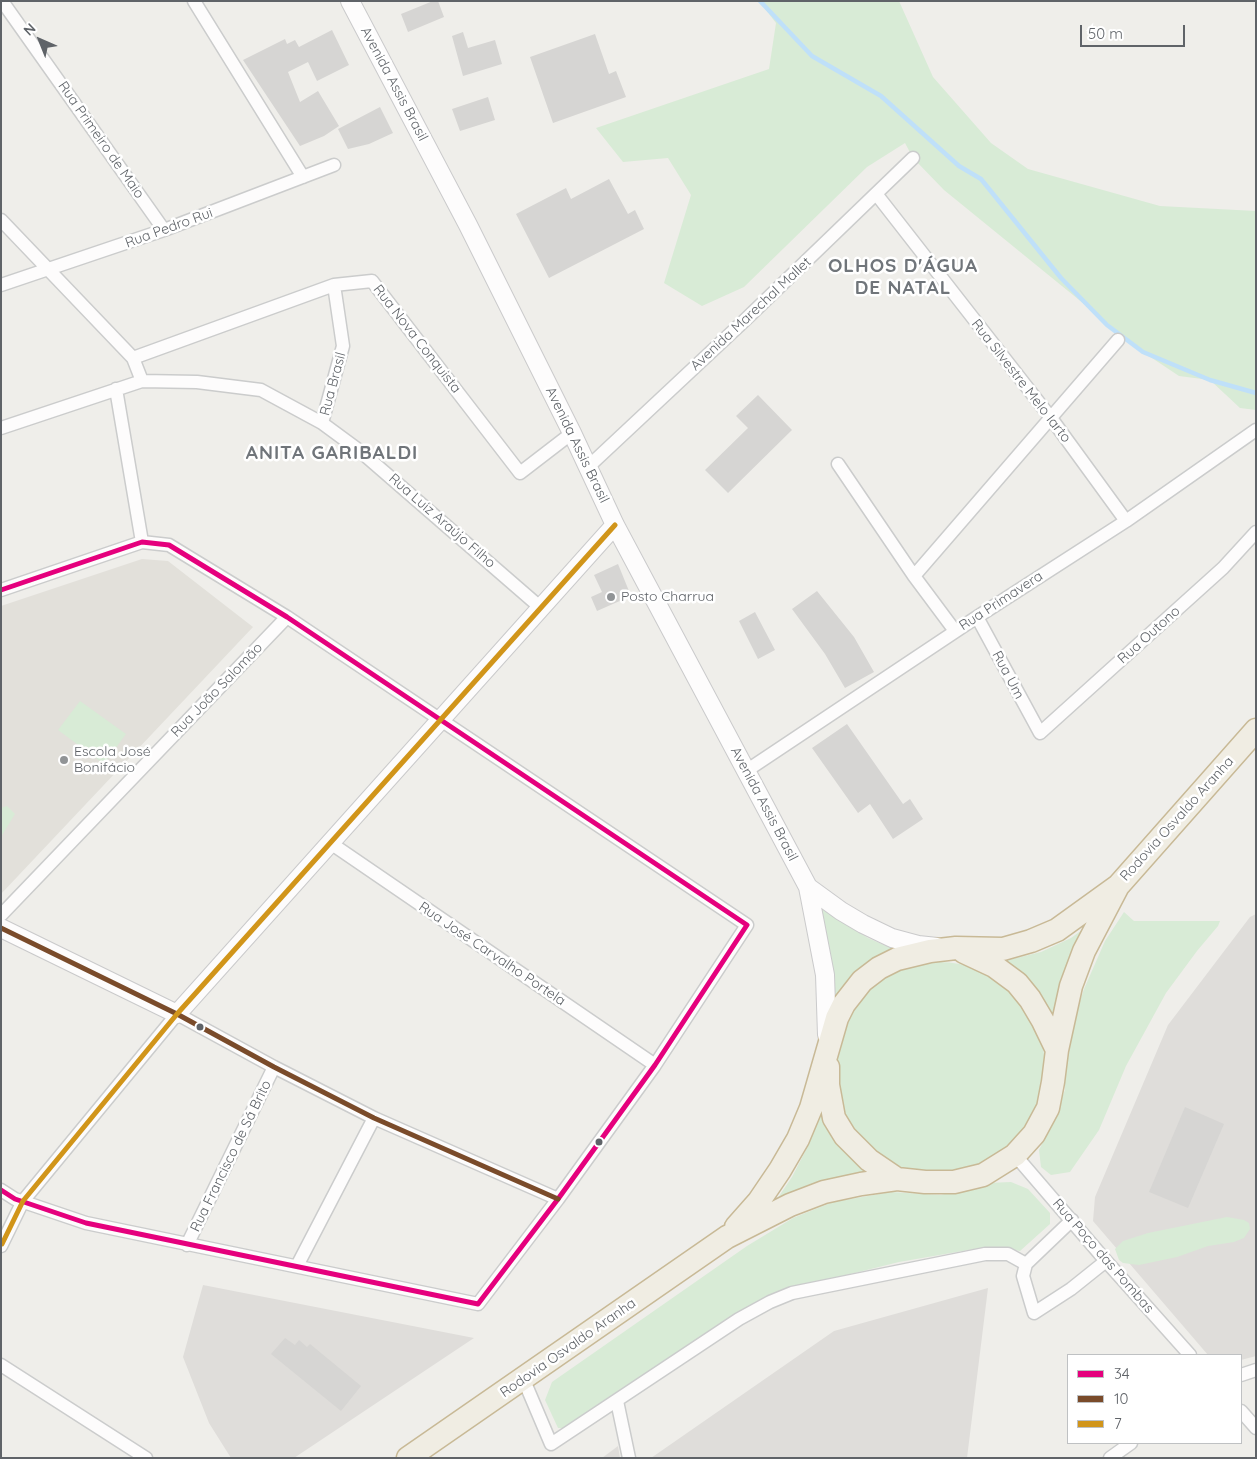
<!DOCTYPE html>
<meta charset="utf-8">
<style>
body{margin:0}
#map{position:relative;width:1257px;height:1459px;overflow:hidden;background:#efeeea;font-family:Quicksand,sans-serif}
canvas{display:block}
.frame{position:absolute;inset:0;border:2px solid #5f6368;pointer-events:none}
.legend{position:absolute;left:1067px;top:1354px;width:175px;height:90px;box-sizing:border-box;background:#fff;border:1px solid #bfc1c3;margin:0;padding:6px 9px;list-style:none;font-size:15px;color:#5f6368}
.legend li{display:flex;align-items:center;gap:10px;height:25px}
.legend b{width:25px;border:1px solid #bfc1c3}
.north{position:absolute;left:15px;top:15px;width:50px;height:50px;-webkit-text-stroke:4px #fff;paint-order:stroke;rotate:316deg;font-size:14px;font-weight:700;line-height:20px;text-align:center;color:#5f6368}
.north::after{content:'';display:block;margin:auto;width:18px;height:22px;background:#5f6368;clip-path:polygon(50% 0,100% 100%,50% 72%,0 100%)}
.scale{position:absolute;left:1080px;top:25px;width:105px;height:22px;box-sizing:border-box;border:2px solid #5f6368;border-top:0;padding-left:6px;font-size:15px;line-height:18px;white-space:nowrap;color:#5f6368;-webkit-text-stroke:4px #fff;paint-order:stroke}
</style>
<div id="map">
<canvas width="1257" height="1459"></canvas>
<div class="frame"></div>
<ul class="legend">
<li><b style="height:6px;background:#e5007d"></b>34</li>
<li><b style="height:6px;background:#7a4b2a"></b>10</li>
<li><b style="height:6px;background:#d1951a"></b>7</li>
</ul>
<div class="north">N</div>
<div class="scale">50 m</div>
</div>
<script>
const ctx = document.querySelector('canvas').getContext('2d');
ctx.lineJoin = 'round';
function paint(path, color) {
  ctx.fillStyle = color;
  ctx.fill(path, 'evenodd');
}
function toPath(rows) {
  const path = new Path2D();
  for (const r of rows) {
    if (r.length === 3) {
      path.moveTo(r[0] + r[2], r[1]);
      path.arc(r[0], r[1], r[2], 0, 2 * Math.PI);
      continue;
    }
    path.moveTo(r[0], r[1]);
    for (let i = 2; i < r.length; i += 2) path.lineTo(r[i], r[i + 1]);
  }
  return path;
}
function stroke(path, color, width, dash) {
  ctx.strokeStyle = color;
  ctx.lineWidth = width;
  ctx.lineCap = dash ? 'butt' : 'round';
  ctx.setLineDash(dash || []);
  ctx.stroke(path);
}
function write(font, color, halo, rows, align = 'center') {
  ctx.font = font + ' Quicksand,sans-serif';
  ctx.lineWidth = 5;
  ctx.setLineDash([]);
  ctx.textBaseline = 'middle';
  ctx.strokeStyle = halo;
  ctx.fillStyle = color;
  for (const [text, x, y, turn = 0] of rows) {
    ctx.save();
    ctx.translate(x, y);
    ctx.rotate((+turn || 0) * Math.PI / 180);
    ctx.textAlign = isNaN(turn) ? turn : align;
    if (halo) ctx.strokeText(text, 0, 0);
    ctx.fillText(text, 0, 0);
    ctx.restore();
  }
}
paint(toPath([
 [1256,914,1256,1356,1241,1360,1241,1355,1208,1355,1093,1221,1095,1197,1168,1025,1250,917],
 [203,1285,474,1338,294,1458,231,1458,209,1423,183,1357],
 [988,1288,967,1458,651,1458,834,1331],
 [618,1446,620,1458,602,1458]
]), '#dfddda');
paint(toPath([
 [142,559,168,561,253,627,1,894,1,606]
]), '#e2e0da');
paint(toPath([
 [759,1,899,1,933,77,991,143,1028,169,1160,206,1256,211,1256,410,1240,408,1210,380,1179,376,1143,352,944,190,913,158,905,143,867,167,744,287,702,306,664,283,691,195,668,158,623,162,596,128,769,69,776,23],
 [80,701,126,734,104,764,58,730],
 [7,806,15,814,1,837,1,808],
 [816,900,847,925,868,938,898,951,834,1000],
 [1124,912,1134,921,1220,921,1218,926,1197,951,1166,993,1126,1066,1099,1130,1070,1172,1051,1175,1041,1167,1039,1150,1051,1126,1065,1090,1064,1053,1072,1025,1084,989,1105,941],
 [1093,922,1052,1021,1000,962,1041,952,1071,938],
 [939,1068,106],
 [821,1110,832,1138,840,1148,875,1175,771,1208,792,1177,808,1146],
 [1011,1182,1028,1189,1050,1213,1050,1224,1020,1251,1004,1248,980,1248,899,1262,794,1288,736,1313,567,1428,558,1428,545,1400,552,1382,747,1246,793,1218,833,1202,891,1192,941,1195,987,1183],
 [1227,1217,1244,1220,1249,1223,1250,1229,1244,1238,1234,1242,1208,1246,1177,1257,1139,1265,1123,1263,1119,1260,1115,1249,1123,1241,1148,1233]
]), '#d8ebd6');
stroke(toPath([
 [760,1,812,56,881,96,959,166,981,179,1061,278,1107,325,1143,352,1210,380,1256,393]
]), '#bfe0f9', 4.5);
paint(toPath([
 [433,1,438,1,444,17,408,32,401,14],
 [332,30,349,65,317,81,308,62,288,72,300,102,318,91,339,126,324,136,300,146,243,60,285,39,287,44,295,40,299,47],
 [463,32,468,48,495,40,502,64,463,76,452,36],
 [595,34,609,74,616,71,626,97,553,123,530,57],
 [488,97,495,120,460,131,452,109],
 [380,107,393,133,369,144,348,149,338,129],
 [609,179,628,214,635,210,644,229,549,278,516,214,566,188,571,199],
 [758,395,792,430,728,493,705,470,748,428,736,416],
 [618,564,631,596,597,611,591,597,602,592,594,575],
 [817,591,854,637,874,672,845,688,825,654,792,609],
 [755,612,775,650,758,659,739,621],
 [847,724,903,804,910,799,923,819,893,839,870,804,858,813,812,748],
 [1185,1107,1224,1124,1188,1208,1149,1192],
 [285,1338,295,1345,299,1340,307,1347,310,1344,361,1386,341,1411,271,1354]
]), '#d6d5d3');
const street = toPath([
 [2,1,164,230],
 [194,1,303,177],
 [877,195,1051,418,1126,521],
 [1,220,133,358,142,381],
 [1,285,164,230,334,165],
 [133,358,334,285,372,281,520,473,572,433],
 [116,389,142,542],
 [322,423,343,346,334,285],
 [1,428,142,381,197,382,261,390,322,423,360,451,541,608],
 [838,464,914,576,955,631],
 [588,467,744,321,913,158],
 [914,576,1118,340],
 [1,590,142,542,169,545,287,617,747,925,655,1065,558,1199,478,1304,86,1223,15,1199,1,1190],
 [977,617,1040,733,1223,568,1256,532],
 [746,771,977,617,1126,521,1256,430],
 [329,842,655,1065],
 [1,915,287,617],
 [1015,1155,1106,1261,1190,1355],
 [1072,1220,1026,1264,1023,1276,1034,1313,1071,1289,1106,1261],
 [187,1245,274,1067],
 [1,1246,23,1201,177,1014,274,1067,374,1118,558,1199],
 [297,1266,374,1118],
 [1,1365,146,1458],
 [1241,1375,1256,1370],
 [523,1378,551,1444,739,1319,770,1302,792,1293,985,1254,1008,1254,1026,1264],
 [617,1401,629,1458],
 [1241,1411,1256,1428],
 [1110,1458,1131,1443]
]);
const secondary = toPath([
 [350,1,468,225,572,433,615,525,808,887,825,975,827,1035],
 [808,887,841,911,863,924,892,938,918,945,937,947],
 [1,928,177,1014,615,525]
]);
const highway = toPath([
 [964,952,994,966,1017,983,1030,999,1043,1021,1057,1050],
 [828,1067,828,1085,834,1118,845,1136,869,1160,897,1179],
 [736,1227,759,1201,780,1170,798,1139,811,1108,837,1018,844,1004,862,981,879,968,897,959,930,951,956,948,1003,949,1031,941,1057,930,1118,886,1256,730],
 [408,1458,727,1237,790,1205,824,1192,861,1184,897,1179,925,1182,954,1182,983,1175,1015,1155,1034,1134,1048,1108,1053,1082,1057,1050,1071,986,1084,951,1118,886]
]);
stroke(street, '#cbcccc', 15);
stroke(secondary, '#cacacb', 20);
stroke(highway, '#c8b996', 25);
stroke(street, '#fdfcfc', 12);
stroke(secondary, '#fdfcfc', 18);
stroke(highway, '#f0ede3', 22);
stroke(toPath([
 [1,590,142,542,169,545,287,617,747,925,655,1065,558,1199,478,1304,86,1223,15,1199,1,1190]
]), '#e5007d', 5);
stroke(toPath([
 [1,928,177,1014,274,1067,374,1118,558,1199]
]), '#7a4b2a', 5);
stroke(toPath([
 [2,1244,23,1201,177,1014,615,525]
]), '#d1951a', 5);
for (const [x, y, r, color] of [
 [611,597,5,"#919496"],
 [64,760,5,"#919496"],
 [200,1027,4.5,"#5f6368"],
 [599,1142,4.5,"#5f6368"]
]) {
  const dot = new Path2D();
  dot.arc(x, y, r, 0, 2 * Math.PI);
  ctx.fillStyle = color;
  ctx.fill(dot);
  stroke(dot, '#fff', 2);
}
write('14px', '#5f6368', '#fff', [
 ["Avenida Assis Brasil",394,84,62],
 ["Rua Primeiro de Maio",101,140,55],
 ["Rua Pedro Rui",169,228,-20],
 ["Avenida Marechal Mallet",751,314,-43],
 ["Rua Nova Conquista",417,339,52],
 ["Rua Silvestre Melo Iarto",1021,381,52],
 ["Rua Brasil",333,384,-75],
 ["Avenida Assis Brasil",577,445,64],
 ["Rua Luiz Araújo Filho",442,521,41],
 ["Rua Primavera",1001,601,-33],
 ["Rua Outono",1149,635,-42],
 ["Rua Um",1008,675,62],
 ["Rua João Salomão",217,690,-46],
 ["Avenida Assis Brasil",764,804,62],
 ["Rodovia Osvaldo Aranha",1177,819,-48],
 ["Rua José Carvalho Portela",492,954,34],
 ["Rua Francisco de Sá Brito",231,1156,-64],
 ["Rua Poço das Pombas",1103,1256,49],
 ["Rodovia Osvaldo Aranha",568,1348,-35]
]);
write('14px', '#5f6368', '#fff', [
 ["Posto Charrua",621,597],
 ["Escola José",74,752],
 ["Bonifácio",74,768]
], 'left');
ctx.letterSpacing = '1px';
write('bold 19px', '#70757a', '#fff', [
 ["OLHOS D'ÁGUA",903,266],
 ["DE NATAL",903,288],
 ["ANITA GARIBALDI",332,453]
]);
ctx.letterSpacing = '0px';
</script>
